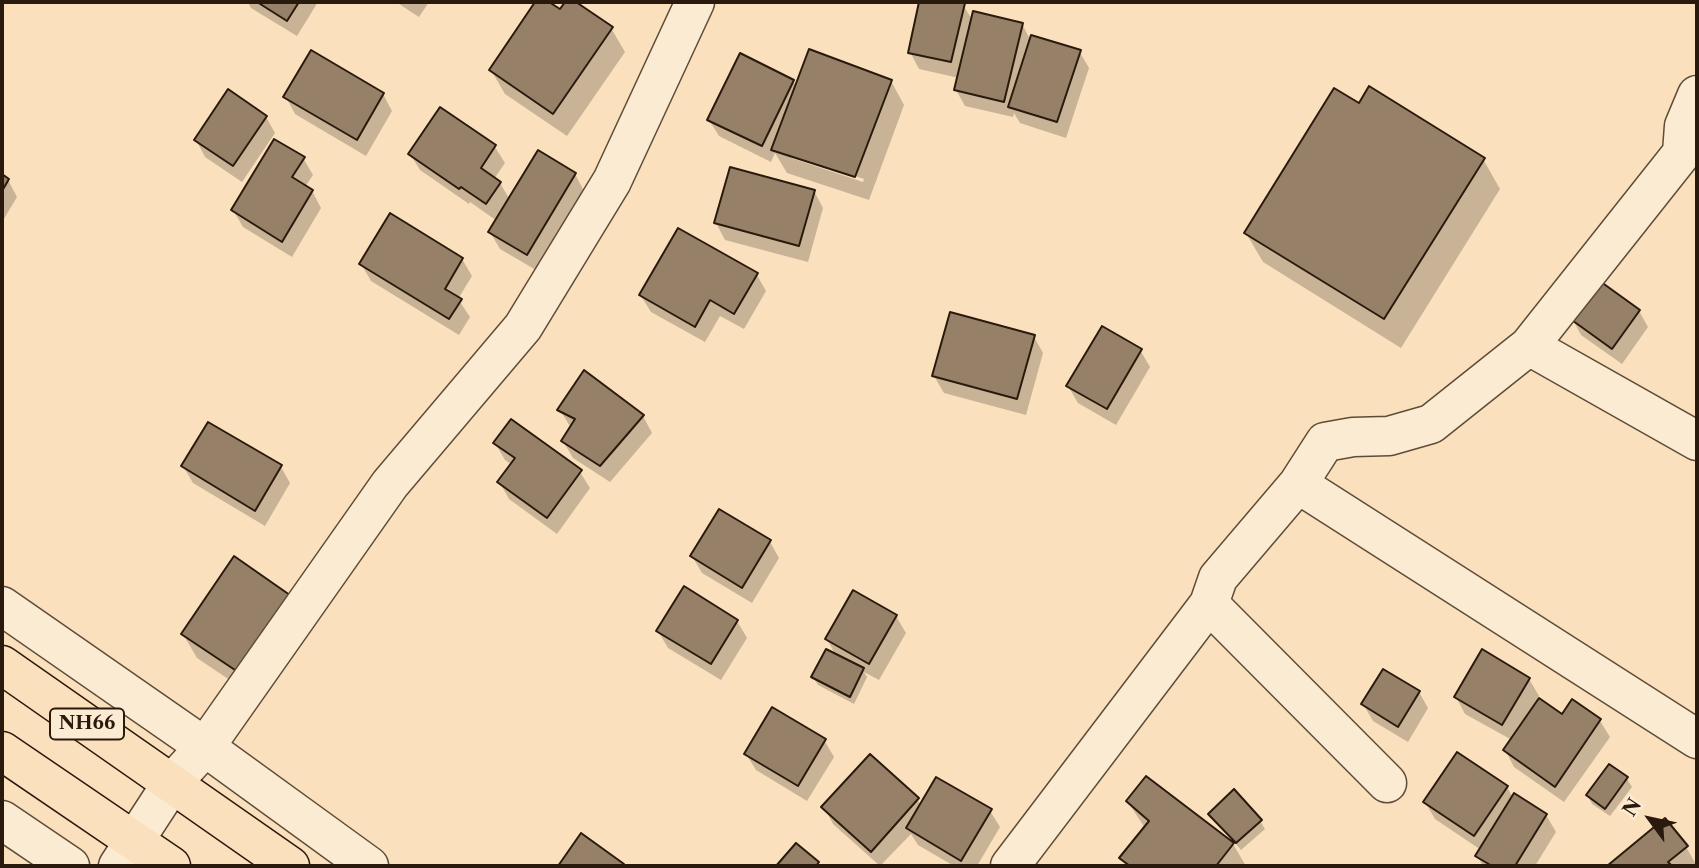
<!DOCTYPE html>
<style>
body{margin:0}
#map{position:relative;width:1699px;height:868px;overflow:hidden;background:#fae0bc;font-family:"Libre Caslon Text",serif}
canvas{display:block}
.frame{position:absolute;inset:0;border:4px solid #2a1a0d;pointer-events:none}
.north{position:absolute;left:1615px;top:784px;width:70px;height:70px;-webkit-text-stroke:5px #fcebd3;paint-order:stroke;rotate:303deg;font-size:19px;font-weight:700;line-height:28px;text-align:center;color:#2a1a0d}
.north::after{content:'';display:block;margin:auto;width:24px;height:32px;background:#2a1a0d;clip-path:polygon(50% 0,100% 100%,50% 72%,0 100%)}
</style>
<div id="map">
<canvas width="1699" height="868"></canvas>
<div class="frame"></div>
<div class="north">N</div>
</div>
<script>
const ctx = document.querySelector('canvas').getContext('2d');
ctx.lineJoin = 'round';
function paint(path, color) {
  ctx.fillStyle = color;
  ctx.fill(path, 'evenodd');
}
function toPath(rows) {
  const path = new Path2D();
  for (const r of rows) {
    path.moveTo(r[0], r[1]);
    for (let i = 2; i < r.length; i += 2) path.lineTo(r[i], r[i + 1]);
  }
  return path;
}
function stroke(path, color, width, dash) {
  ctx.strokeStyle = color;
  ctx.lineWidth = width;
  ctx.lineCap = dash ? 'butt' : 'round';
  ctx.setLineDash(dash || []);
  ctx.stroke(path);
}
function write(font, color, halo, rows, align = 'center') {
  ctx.font = font + ' "Libre Caslon Text",serif';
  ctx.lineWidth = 7;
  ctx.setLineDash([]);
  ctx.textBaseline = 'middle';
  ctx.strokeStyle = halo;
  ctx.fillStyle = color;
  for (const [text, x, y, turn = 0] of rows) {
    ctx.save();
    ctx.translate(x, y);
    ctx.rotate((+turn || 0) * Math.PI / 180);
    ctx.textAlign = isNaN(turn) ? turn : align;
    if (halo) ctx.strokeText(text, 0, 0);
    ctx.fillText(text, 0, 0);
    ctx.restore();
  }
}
paint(toPath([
 [248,2,318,2,297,36,251,8],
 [396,2,429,2,419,17],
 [537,2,546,2,560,11,567,2,573,2,611,28,625,52,567,136,505,94,491,70],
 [921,2,949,2,963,5,973,21,1022,24,1031,41,1079,51,1089,68,1066,138,1020,123,1014,113,1013,117,965,106,956,90,959,78,919,69,910,52],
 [793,81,797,87,891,81,904,105,869,200,787,173,775,153,771,162,719,136,709,120],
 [791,154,864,179,863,182,791,158],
 [383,94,392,111,366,156,295,114,286,97],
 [1359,106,1483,159,1500,189,1401,348,1263,262,1246,233],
 [440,109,495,147,505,163,494,179,500,183,510,200,575,174,584,191,536,270,500,249,490,232,497,221,470,202,469,204,420,170,410,154],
 [266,117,275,133,242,182,205,157,196,140],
 [303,158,313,175,305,187,312,191,321,208,292,257,243,227,233,210],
 [2,176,8,180,17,197,2,222],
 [814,191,823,208,808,262,725,240,716,223],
 [462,259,472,276,458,299,470,317,459,335,371,281,361,264],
 [757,275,766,291,744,329,720,316,705,342,651,312,641,296],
 [1639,311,1648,327,1622,364,1581,335,1572,318],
 [1034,337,1043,353,1026,415,944,393,934,376],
 [1140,350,1150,367,1116,425,1078,403,1068,386],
 [560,410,643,416,652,433,610,482,573,458,563,441,571,428],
 [495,443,580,472,590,488,557,534,509,499,500,483,512,465,505,460],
 [183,466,281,467,290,483,265,526,193,483],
 [770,542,779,558,752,603,702,573,692,556],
 [234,559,258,699,197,658,183,634],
 [896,616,906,633,879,680,864,672,867,677,854,704,818,685,813,677,836,656,827,639],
 [737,621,747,638,721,680,668,648,658,631],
 [1529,679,1539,696,1537,699,1562,716,1572,701,1600,721,1610,737,1564,802,1514,767,1505,750,1512,740,1465,714,1456,697],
 [1419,692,1428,708,1408,742,1373,721,1363,704],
 [824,740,834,757,807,801,756,770,746,754],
 [1610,766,1627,779,1632,787,1610,816,1592,804,1588,796],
 [1507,787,1513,798,1546,815,1556,832,1535,866,1483,866,1477,856,1481,850,1435,819,1425,802],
 [917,799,921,806,990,811,1000,827,977,866,954,866,918,845,911,834,880,866,833,824,824,807],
 [1128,802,1233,844,1246,866,1126,866,1121,858,1145,828],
 [1210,814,1260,821,1265,829,1241,850],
 [1665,821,1686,847,1697,866,1610,866]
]), '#0003');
const building = toPath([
 [257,2,299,2,287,21,257,2],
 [535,2,549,2,560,9,565,2,576,2,613,27,553,114,489,70,535,2],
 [919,2,965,3,951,62,908,53,919,2],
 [973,11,1023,23,1004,102,954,90,973,11],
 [1031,35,1081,50,1057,122,1008,107,1031,35],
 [809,49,892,80,855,177,771,150,809,49],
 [311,50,384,93,357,140,283,97,311,50],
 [740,53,794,80,762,146,707,120,740,53],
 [1369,86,1485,158,1384,319,1244,233,1334,88,1359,103,1369,86],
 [228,89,267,116,233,166,194,140,228,89],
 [440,107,496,145,481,168,501,182,486,204,461,187,459,189,408,154,440,107],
 [274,139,305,157,292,177,313,190,282,242,231,210,274,139],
 [538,150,576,173,527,255,488,232,538,150],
 [730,167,815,190,799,246,714,223,730,167],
 [2,174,9,179,2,191,2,174],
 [390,213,463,258,445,289,462,299,449,319,359,264,390,213],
 [678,228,758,273,734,314,710,300,695,327,639,295,678,228],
 [1597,279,1640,310,1612,349,1569,318,1597,279],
 [950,312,1035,335,1017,399,932,376,950,312],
 [1102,326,1142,349,1107,409,1066,386,1102,326],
 [584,370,644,415,600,466,561,441,575,419,557,410,584,370],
 [511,419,582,470,547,518,497,482,515,458,493,443,511,419],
 [208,422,282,465,255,511,181,466,208,422],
 [719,509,771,540,742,588,690,556,719,509],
 [234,556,297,600,244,676,181,634,234,556],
 [684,586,738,620,711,664,656,631,684,586],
 [853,590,897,615,869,664,825,639,853,590],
 [826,649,864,668,850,697,811,677,826,649],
 [1482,649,1530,678,1502,725,1454,697,1482,649],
 [1383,669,1420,691,1398,727,1361,704,1383,669],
 [1539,698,1562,714,1572,699,1601,719,1555,787,1503,750,1539,698],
 [772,707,826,739,798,786,744,754,772,707],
 [1457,752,1508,786,1474,836,1423,802,1457,752],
 [870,754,919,798,871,852,821,807,870,754],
 [1609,764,1628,777,1605,809,1586,795,1609,764],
 [1146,776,1234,843,1216,866,1130,866,1119,858,1149,821,1126,801,1146,776],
 [936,777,992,809,961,861,906,828,936,777],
 [1234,789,1262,820,1236,843,1208,814,1234,789],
 [1514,793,1547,814,1515,866,1492,866,1475,856,1514,793],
 [1665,818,1688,846,1668,862,1672,866,1607,866,1665,818],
 [581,833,624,864,622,866,558,866,581,833],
 [796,843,819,862,816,866,776,866,796,843]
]);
paint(building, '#968168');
stroke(building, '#2a1a0d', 2);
const minor = toPath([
 [1529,346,1697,441],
 [1298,484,1697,739],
 [1209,604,1387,783],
 [2,606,205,747,369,866],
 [2,820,70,866],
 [118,866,172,783,205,747,390,484,523,327,612,181,695,2],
 [1010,866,1209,604,1218,578,1298,484,1325,442,1353,437,1389,436,1431,424,1529,346,1682,153,1684,126,1697,95]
]);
const highway = toPath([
 [2,665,290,866],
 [2,751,171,866]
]);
stroke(minor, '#5e4c39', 41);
stroke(highway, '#2a1a0d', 41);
stroke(minor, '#fcebd3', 38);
stroke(highway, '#fae0bc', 38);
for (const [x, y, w] of [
 [87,724,74]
]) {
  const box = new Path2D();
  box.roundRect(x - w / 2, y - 15.5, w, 31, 5);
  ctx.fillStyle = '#fcebd3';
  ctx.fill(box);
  stroke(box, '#2a1a0d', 2);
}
write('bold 19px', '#2a1a0d', null, [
 ["NH66",87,724]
]);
</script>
